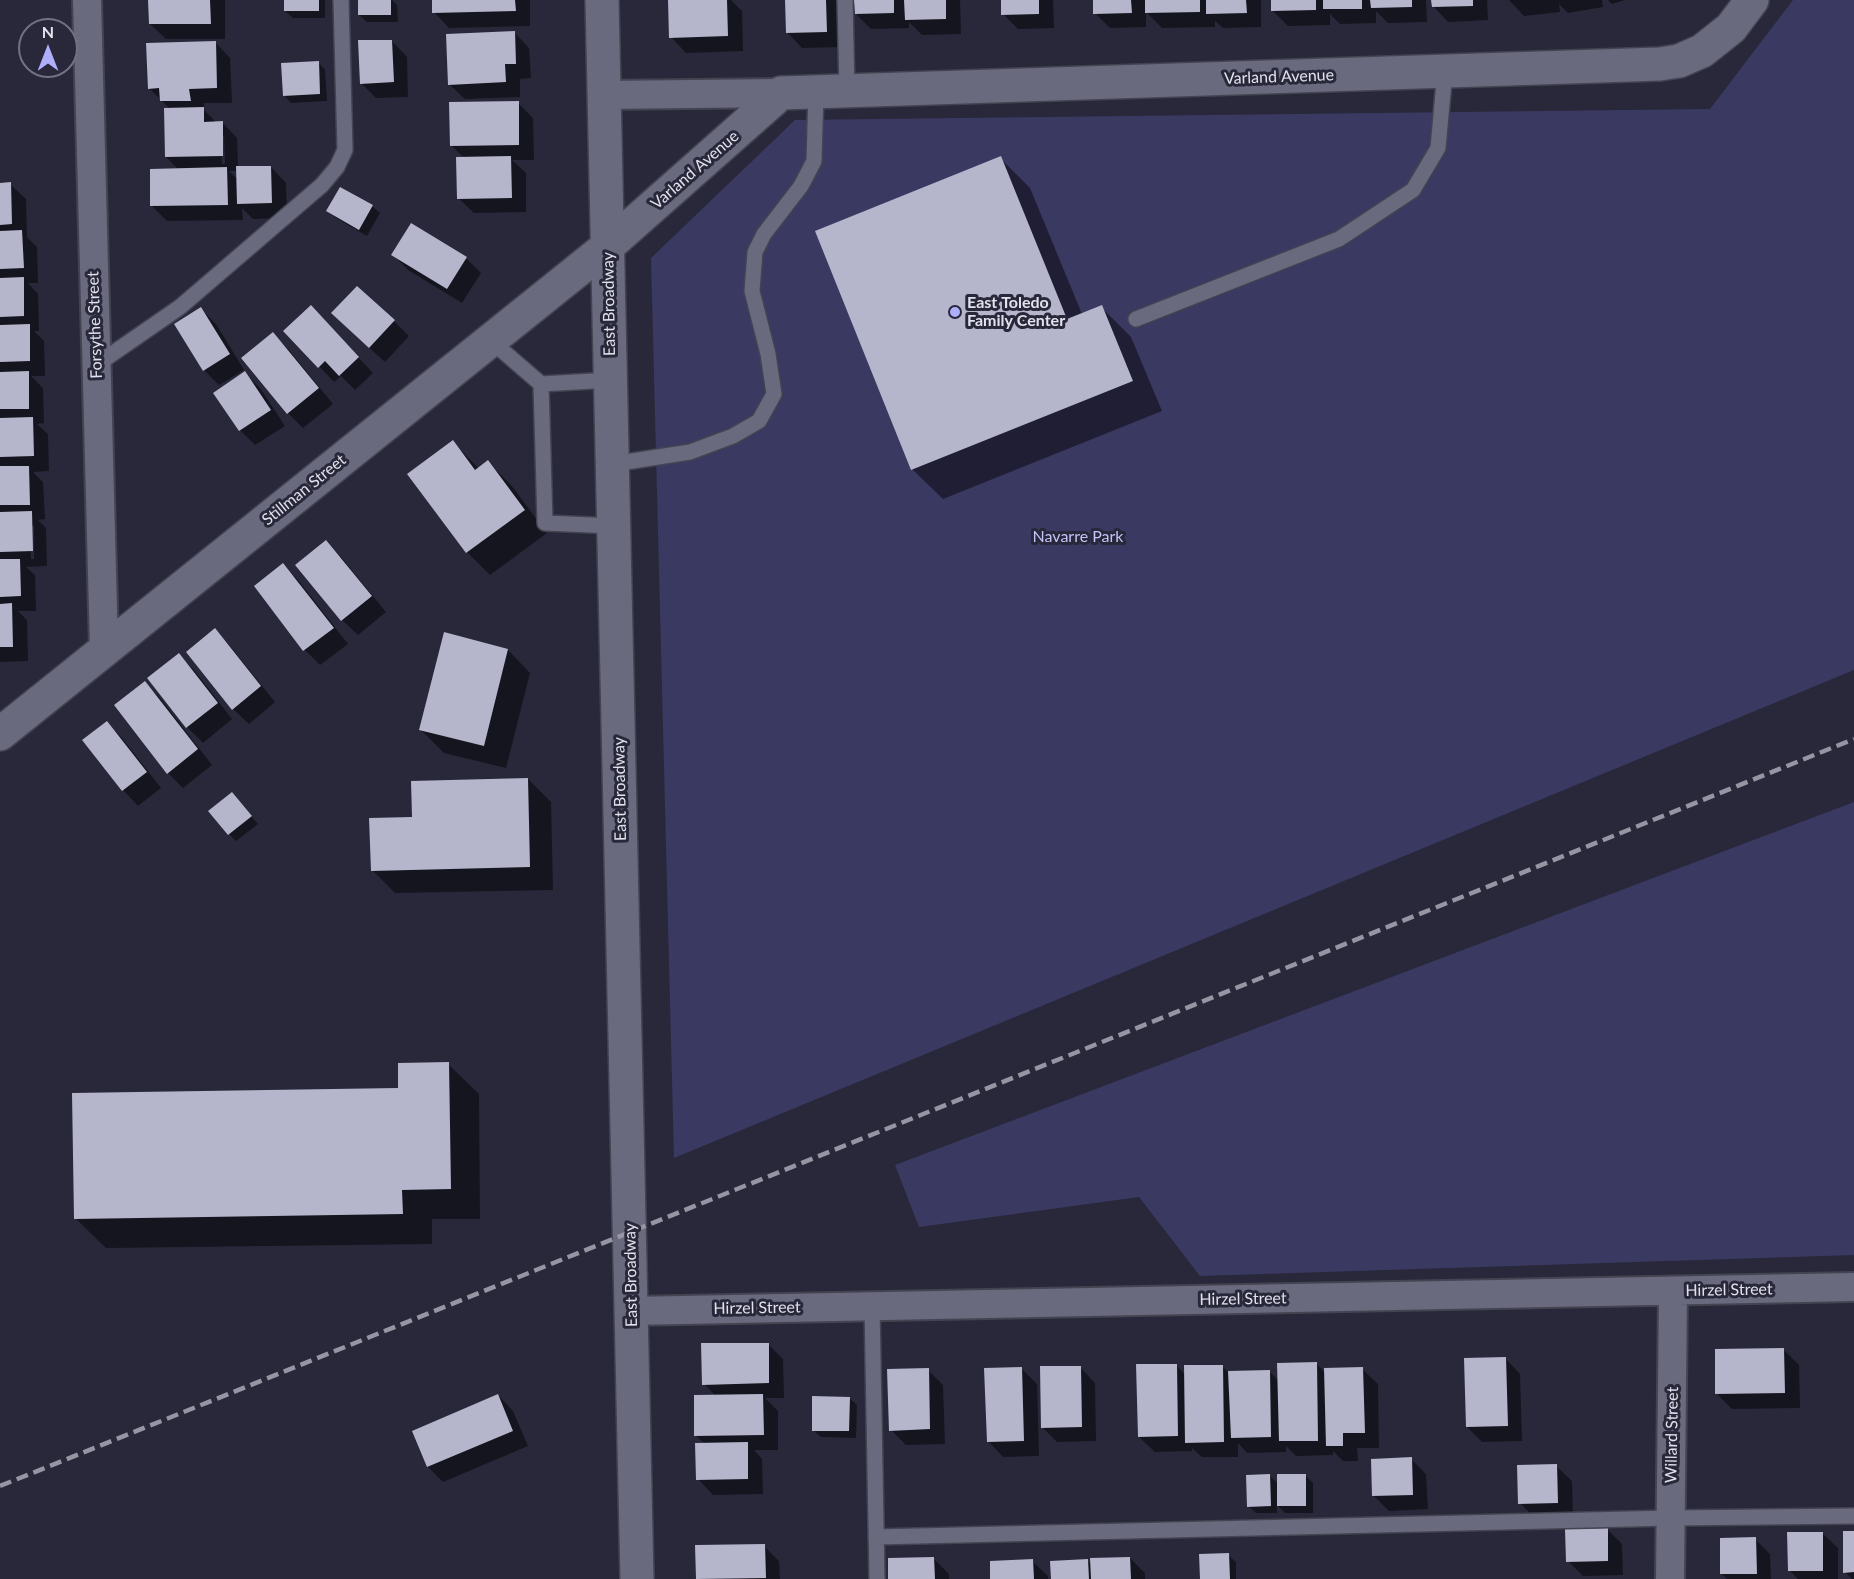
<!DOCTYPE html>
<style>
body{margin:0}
#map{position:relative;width:1854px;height:1579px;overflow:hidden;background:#28283a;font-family:Lato,sans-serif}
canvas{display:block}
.north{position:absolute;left:18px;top:18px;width:60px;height:60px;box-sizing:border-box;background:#28283a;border:2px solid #727282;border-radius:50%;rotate:0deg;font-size:16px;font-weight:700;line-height:24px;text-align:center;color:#e1e2ed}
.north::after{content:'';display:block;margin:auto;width:21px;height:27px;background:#aeaefb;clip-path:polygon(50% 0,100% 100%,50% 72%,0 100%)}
</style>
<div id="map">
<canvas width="1854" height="1579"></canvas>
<div class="north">N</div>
</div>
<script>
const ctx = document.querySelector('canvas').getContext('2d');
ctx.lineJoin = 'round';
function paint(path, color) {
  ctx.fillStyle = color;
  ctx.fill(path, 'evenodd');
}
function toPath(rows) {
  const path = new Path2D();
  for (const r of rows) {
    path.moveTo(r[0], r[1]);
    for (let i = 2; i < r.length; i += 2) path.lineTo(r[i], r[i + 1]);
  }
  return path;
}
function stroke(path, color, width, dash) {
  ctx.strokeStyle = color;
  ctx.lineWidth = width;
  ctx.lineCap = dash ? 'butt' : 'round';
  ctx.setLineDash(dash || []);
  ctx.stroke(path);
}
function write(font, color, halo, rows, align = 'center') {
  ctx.font = font + ' Lato,sans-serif';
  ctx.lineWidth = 6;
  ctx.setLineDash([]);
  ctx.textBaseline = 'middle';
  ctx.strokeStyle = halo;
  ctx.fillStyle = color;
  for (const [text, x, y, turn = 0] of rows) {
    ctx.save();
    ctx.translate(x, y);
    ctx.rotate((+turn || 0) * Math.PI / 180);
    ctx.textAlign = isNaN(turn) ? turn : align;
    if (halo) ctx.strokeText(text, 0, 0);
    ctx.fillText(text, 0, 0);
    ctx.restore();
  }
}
paint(toPath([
 [1793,0,1854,0,1854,670,674,1158,651,258,795,120,1710,109],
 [1854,802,1854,1255,1200,1276,1139,1197,919,1227,895,1165]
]), '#3a3962');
paint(toPath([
 [150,0,225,0,225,39,166,39,150,24],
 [285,0,325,0,325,18,293,18,285,11],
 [359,0,392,0,397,5,398,22,367,22,359,15],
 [434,0,530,0,530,26,449,28,434,12],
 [669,0,731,0,742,11,743,51,686,53,671,37],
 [786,0,841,0,842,47,802,48,787,32],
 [856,0,960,0,961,34,922,35,909,22,909,28,871,29,856,14],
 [1002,0,1053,0,1054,28,1018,29,1003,14],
 [1094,0,1261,0,1261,27,1223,28,1215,21,1215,27,1162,28,1146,12,1146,27,1110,28,1095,13],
 [1272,0,1426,0,1427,22,1388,23,1376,11,1376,23,1340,24,1330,14,1330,25,1288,26,1273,11],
 [1433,0,1487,0,1488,20,1448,22,1433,6],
 [1509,0,1602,0,1603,7,1568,13,1559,4,1560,12,1524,16],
 [1608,0,1625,0,1612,4],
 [514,32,529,48,531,78,520,79,520,97,465,99,449,84],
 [392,41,407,57,408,97,376,98,361,83],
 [215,42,230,58,232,103,204,103,204,110,217,123,222,122,237,138,238,168,271,167,286,183,287,218,253,219,242,208,243,220,167,221,152,206,179,170,166,157,171,110,149,88],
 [221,136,224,136,225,164,222,164],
 [229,171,237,171,237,179],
 [318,62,325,70,327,101,291,103,284,95],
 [518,103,533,118,534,160,512,160,526,173,526,212,474,213,458,198,465,159,451,145],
 [1000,158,1030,188,1082,314,1101,307,1131,337,1162,411,943,499,912,469],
 [0,184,10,184,26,199,27,237,37,247,38,283,28,283,38,294,39,331,34,331,44,341,45,376,31,376,43,388,44,423,37,424,48,434,49,471,33,472,43,482,45,519,38,520,46,528,47,566,26,567,35,575,36,611,18,611,27,620,28,661,0,662],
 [31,526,34,526,34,559,31,559],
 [341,189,372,206,380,213,367,236,336,218,328,211],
 [393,255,466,258,481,273,462,303,408,270],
 [201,309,216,324,244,370,219,385,204,370],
 [394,321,409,336,385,362,348,329],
 [326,323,373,373,355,390,341,376,334,382,286,331],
 [273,334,288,349,333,404,303,428,288,413],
 [244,373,260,388,285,426,255,445,240,430],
 [453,442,479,469,488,462,511,485,547,533,490,575,467,552],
 [326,542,341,557,386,612,358,635,342,620,297,566],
 [283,565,298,580,348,644,320,665,305,650,256,587],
 [215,630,230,646,275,702,249,724,233,709],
 [508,650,530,673,506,768,444,753,421,730],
 [179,655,194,670,232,719,203,743,187,727,149,678],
 [145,683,160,698,212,765,183,788,168,773],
 [107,723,122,738,161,788,138,806,123,790],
 [528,779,551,802,553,890,395,893,372,870,413,818],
 [239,801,258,824,236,841,229,834],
 [448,1064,479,1094,480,1219,432,1219,432,1244,106,1248,75,1218,399,1090],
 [768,1344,783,1359,784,1398,765,1398,778,1411,778,1450,754,1450,762,1459,763,1494,713,1495,698,1479,705,1444,696,1436,716,1396,704,1384],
 [1784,1350,1799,1365,1800,1408,1732,1409,1717,1394],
 [1505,1358,1520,1374,1522,1441,1482,1442,1467,1427],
 [1317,1364,1325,1373,1362,1369,1378,1384,1379,1448,1357,1448,1358,1461,1343,1461,1333,1451,1333,1455,1296,1456,1286,1446,1286,1452,1247,1453,1238,1443,1238,1457,1202,1457,1192,1448,1192,1451,1155,1452,1139,1437,1176,1365,1185,1375,1222,1366,1228,1372,1269,1371,1279,1381],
 [1080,1367,1095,1383,1096,1441,1057,1442,1042,1427],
 [1022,1369,1037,1384,1039,1456,1003,1457,988,1441],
 [928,1370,943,1385,945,1444,906,1445,891,1430],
 [498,1395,513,1411,528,1446,443,1482,428,1467,414,1431],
 [849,1398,857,1405,856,1438,821,1437,813,1430],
 [1411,1459,1426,1474,1428,1509,1389,1511,1374,1496],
 [1556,1466,1572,1481,1573,1517,1535,1518,1520,1503],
 [1270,1476,1278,1484,1306,1476,1313,1483,1313,1513,1285,1513,1277,1505,1277,1513,1256,1513,1248,1506],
 [1607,1529,1622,1544,1623,1575,1583,1576,1568,1561],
 [1854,1532,1854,1579,1852,1579,1845,1572],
 [1822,1533,1838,1548,1838,1579,1798,1579,1789,1570],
 [1755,1539,1770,1554,1771,1579,1727,1579,1722,1574],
 [764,1546,779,1561,780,1579,697,1579],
 [1228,1555,1236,1562,1236,1579,1201,1579],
 [1130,1558,1145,1573,1145,1579,1053,1579,1087,1560,1092,1565],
 [934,1559,949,1574,949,1579,890,1579],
 [1032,1561,1048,1576,1048,1579,992,1579]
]), '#0007');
paint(toPath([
 [148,0,210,0,211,24,149,24],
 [284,0,319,0,319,11,284,11],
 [358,0,391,0,391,15,358,15],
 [432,0,515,0,516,11,432,13],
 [668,0,727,0,728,36,669,38],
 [785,0,826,0,827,32,786,33],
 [854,0,894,0,894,13,855,14],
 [904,0,946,0,946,19,905,20],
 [1001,0,1039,0,1039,14,1001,15],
 [1093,0,1131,0,1132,13,1093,14],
 [1145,0,1200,0,1200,12,1145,13],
 [1206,0,1246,0,1247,13,1206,14],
 [1271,0,1316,0,1316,10,1271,11],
 [1323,0,1362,0,1362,9,1323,9],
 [1370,0,1412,0,1412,7,1371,8],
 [1431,0,1473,0,1473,6,1432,7],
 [515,31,516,64,505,64,506,82,448,85,446,34],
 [358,40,392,40,394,82,360,84],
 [216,41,217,88,189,89,191,101,160,101,159,88,148,89,146,43],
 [319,61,320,94,283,96,281,63],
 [519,101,519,145,450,146,449,102],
 [204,107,204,122,223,121,223,156,165,157,164,108],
 [511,156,512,198,457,199,456,157],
 [1001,156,1067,319,1102,305,1133,381,911,470,815,231],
 [236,166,271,166,272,203,237,204],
 [227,167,228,205,150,206,150,169],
 [11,182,12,224,0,225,0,183],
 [340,187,373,205,359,230,326,211],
 [411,223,467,257,447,289,391,255],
 [22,230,24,268,0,269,0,231],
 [24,277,24,316,0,317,0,278],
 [357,286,395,320,369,348,331,313],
 [311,305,359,357,339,376,325,361,318,368,283,331],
 [201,307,230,354,203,371,174,324],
 [30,324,30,361,0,362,0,325],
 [273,332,319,388,287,414,241,358],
 [29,371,29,409,0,409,0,372],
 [245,371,271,410,239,431,213,393],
 [33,417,34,456,0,457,0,418],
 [453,440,475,470,488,460,525,510,466,553,407,474],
 [0,466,29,466,30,505,0,505],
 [32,511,33,551,0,552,0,512],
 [326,540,372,596,341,621,295,565],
 [0,559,20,559,21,596,0,597],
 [283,563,334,628,303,651,254,586],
 [12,603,13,647,0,647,0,604],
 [215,628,261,686,232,710,186,652],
 [444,632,508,649,484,746,419,730],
 [179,653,218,703,186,728,147,678],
 [145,681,198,749,167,774,114,705],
 [107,721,147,772,122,791,82,740],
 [528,778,530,867,371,871,369,818,412,817,411,781],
 [232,792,252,816,228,835,208,811],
 [449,1062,451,1189,402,1190,403,1214,74,1219,72,1093,398,1088,398,1063],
 [701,1343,769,1343,769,1383,702,1385],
 [1784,1348,1785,1393,1715,1394,1715,1349],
 [1506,1357,1508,1426,1466,1427,1464,1358],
 [1317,1362,1318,1441,1279,1441,1277,1363],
 [1136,1364,1177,1364,1178,1436,1138,1437],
 [1184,1365,1223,1365,1224,1442,1185,1443],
 [1040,1366,1081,1366,1082,1427,1041,1428],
 [1022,1367,1024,1441,987,1442,984,1368],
 [1363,1367,1365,1433,1343,1433,1343,1446,1326,1446,1324,1368],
 [929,1368,930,1429,889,1431,887,1369],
 [1270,1370,1271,1437,1231,1438,1228,1371],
 [498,1394,513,1431,427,1467,412,1431],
 [763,1394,764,1435,694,1436,694,1395],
 [812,1396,850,1397,849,1431,812,1431],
 [748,1442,748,1479,696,1480,695,1443],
 [1412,1457,1413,1495,1372,1496,1371,1459],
 [1557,1464,1558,1503,1518,1504,1517,1465],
 [1270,1474,1271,1506,1247,1507,1246,1475],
 [1277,1474,1306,1474,1306,1506,1277,1506],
 [1608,1528,1608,1561,1566,1562,1565,1529],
 [1843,1531,1854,1531,1854,1572,1843,1573],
 [1787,1532,1823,1532,1823,1571,1788,1571],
 [1756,1537,1757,1574,1720,1574,1720,1538],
 [765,1544,766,1578,696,1579,695,1545],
 [1229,1553,1230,1579,1200,1579,1199,1554],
 [934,1557,935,1579,888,1579,888,1558],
 [1130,1557,1131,1579,1091,1579,1090,1558],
 [1033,1559,1034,1579,990,1579,990,1561],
 [1088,1559,1089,1579,1051,1579,1050,1561]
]), '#b5b6cc');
const service = toPath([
 [845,0,847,91],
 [1136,319,1339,239,1413,190,1438,148,1445,71],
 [490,340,541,384],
 [96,365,180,307,322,185,337,167,345,150,341,0],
 [611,380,541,384,545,523,614,526],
 [613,464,690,452,733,436,759,421,774,394,768,354,752,291,755,252,764,234,801,186,814,161,816,92],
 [872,1306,877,1579],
 [876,1537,1671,1518,1854,1516]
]);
const minor = toPath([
 [87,0,104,649],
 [604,95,781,93],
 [631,1311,1854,1287],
 [1670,1579,1673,1291]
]);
const tertiary = toPath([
 [602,0,637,1579],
 [0,734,608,246,781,93,1660,64,1679,61,1702,51,1731,28,1752,0]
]);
stroke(service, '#434351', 18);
stroke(minor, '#434351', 32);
stroke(tertiary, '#434351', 36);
stroke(service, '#6a6a7f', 15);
stroke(minor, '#6a6a7f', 28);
stroke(tertiary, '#6a6a7f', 33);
stroke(toPath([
 [0,1486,1854,739]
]), '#9595a3', 4.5, [12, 6]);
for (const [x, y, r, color] of [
 [955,312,6,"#aeaefb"]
]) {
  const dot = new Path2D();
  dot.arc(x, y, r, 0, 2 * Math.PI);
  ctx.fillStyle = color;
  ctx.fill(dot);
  stroke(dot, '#28283a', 2);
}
write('16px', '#e1e2ed', '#28283a', [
 ["Varland Avenue",1279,77,-2],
 ["Varland Avenue",695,170,-41],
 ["East Broadway",609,304,-91],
 ["Forsythe Street",95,325,-92],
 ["Stillman Street",304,490,-39],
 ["East Broadway",620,789,-91],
 ["East Broadway",631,1275,-91],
 ["Hirzel Street",1729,1290,-1],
 ["Hirzel Street",1243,1299,-1],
 ["Hirzel Street",757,1308,-1],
 ["Willard Street",1672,1435,-89]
]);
write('bold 16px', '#e1e2ed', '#28283a', [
 ["East Toledo",967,303],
 ["Family Center",967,321]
], 'left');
write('16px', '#c2c3f8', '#28283a', [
 ["Navarre Park",1078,537]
]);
</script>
